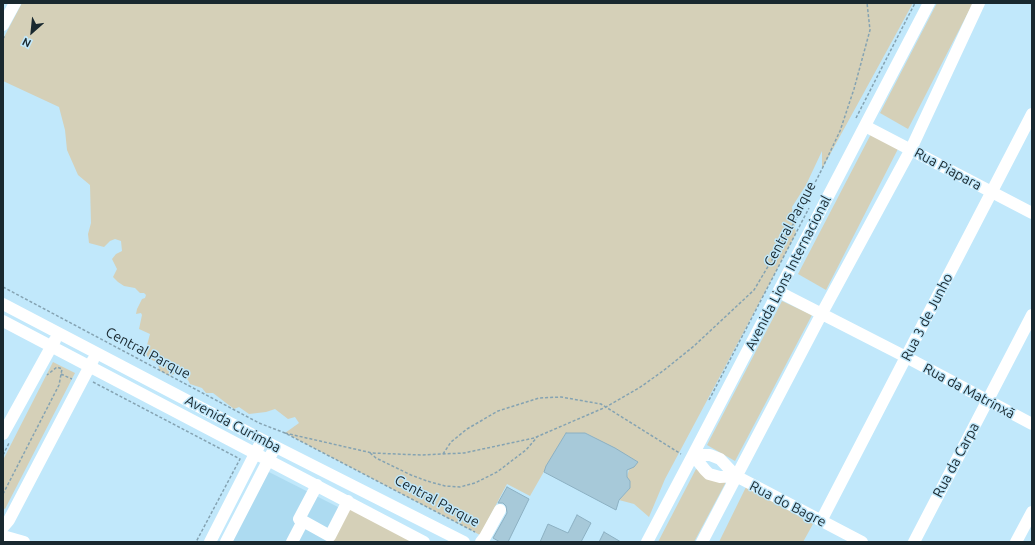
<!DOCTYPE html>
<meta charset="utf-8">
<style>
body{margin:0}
#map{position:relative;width:1035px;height:545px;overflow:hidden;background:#c1e8fb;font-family:Ubuntu,sans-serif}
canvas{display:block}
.frame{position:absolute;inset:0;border:4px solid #19282f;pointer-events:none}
.north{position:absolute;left:12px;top:12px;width:40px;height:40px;-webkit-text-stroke:3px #c1e8fb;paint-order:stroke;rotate:207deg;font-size:11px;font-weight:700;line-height:16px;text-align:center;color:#19282f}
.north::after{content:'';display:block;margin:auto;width:14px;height:18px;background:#19282f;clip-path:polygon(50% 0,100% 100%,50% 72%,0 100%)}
</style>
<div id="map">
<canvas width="1035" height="545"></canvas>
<div class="frame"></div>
<div class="north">N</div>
</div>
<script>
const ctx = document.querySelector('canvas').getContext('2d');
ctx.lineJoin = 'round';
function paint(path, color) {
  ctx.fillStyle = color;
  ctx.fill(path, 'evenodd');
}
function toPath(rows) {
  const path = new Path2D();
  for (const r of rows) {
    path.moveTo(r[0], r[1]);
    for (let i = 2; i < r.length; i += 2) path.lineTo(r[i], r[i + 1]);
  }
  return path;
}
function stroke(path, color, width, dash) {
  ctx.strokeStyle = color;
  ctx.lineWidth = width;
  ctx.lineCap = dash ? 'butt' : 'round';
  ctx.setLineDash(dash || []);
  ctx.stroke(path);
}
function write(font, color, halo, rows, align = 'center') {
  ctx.font = font + ' Ubuntu,sans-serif';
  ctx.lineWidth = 3;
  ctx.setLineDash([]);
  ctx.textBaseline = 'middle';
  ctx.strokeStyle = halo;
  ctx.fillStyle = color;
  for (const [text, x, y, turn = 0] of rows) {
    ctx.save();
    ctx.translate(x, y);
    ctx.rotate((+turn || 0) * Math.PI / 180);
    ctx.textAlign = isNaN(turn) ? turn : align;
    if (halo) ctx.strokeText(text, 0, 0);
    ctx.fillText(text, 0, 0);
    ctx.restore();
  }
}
paint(toPath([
 [263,469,407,542,229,542]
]), '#addbf1');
paint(toPath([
 [22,3,913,3,822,169,822,151,806,185,792,207,796,234,665,479,649,517,634,504,619,500,630,488,627,477,629,469,638,462,585,433,566,433,530,496,507,484,480,535,285,433,299,423,295,417,288,419,275,409,266,412,249,414,239,407,234,409,213,393,206,393,202,388,190,384,188,380,184,378,184,376,180,374,176,373,170,376,160,371,157,362,149,359,146,354,146,349,150,334,139,329,142,315,141,313,136,314,137,309,142,299,145,298,146,295,144,293,140,293,135,288,124,286,118,282,113,277,117,269,112,259,116,254,122,251,121,241,115,239,110,241,104,247,89,243,88,234,91,223,90,185,78,175,67,150,65,130,59,107,3,81,3,39],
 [937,3,973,3,908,129,880,113],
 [871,134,899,147,826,290,798,274],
 [782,301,812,315,735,461,707,445],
 [53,362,75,373,5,509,3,508,3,460],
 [696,469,726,482,694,542,658,542],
 [746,487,813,524,803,542,719,542],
 [349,507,414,542,331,542]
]), '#d5d0b8');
const building = toPath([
 [566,433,585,433,615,448,638,462,634,467,627,470,627,477,630,481,630,488,619,500,616,510,544,472,546,466,566,433],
 [507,487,529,499,508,542,500,542,493,538,507,513,506,506,503,503,498,503,507,487],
 [577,515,591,523,581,542,540,542,548,524,568,533,577,515],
 [604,532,621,542,599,542,604,532]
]);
paint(building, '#a7c9d9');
stroke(building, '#8cb0c2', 1);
stroke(toPath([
 [3,39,5,35],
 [856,118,915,3],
 [3,287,259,423,285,433,475,532],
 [61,374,72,379],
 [93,382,240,459,196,542],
 [709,400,809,208],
 [285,433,372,453,421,455,464,453,534,438,606,407,639,388,663,371,694,346,754,290,798,216,822,169,840,131,854,89,870,30,867,3],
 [370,453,376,458,411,475,427,481,445,486,460,487,475,483,497,472,526,450,538,436],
 [443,454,451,442,467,429,498,411,539,398,561,397,601,404,681,454],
 [3,455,9,443],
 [3,494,59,385,62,369,57,367,47,375]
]), '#85a3b2', 1.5, [3, 2]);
stroke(toPath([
 [3,25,15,3],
 [865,126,1032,213],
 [779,292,906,357,1032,424],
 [3,304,276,447,464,542],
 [3,321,424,542],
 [3,434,55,340],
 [736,476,720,477,709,474,705,470,693,455,710,455,720,459,736,476,862,542],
 [317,485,299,519,303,521,330,536,348,501],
 [821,521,1032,114],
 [3,527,9,520,93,360],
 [3,536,24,542],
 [210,542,259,446],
 [226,542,272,453],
 [292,542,303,521],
 [481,542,485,537,500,510],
 [647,542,693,455,929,3],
 [702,542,822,313,911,149,979,3],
 [914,542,1032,315],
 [1016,542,1032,512]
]), '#fff', 12);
write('14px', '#19282f', '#c1e8fb', [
 ["Rua Piapara",948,169,28],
 ["Central Parque",790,224,-62],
 ["Avenida Lions Internacional",788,273,-63],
 ["Rua 3 de Junho",927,317,-63],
 ["Central Parque",148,353,28],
 ["Rua da Matrinxã",969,391,28],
 ["Avenida Curimba",233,424,28],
 ["Rua da Carpa",956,460,-62],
 ["Central Parque",437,501,28],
 ["Rua do Bagre",788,504,27]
]);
</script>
